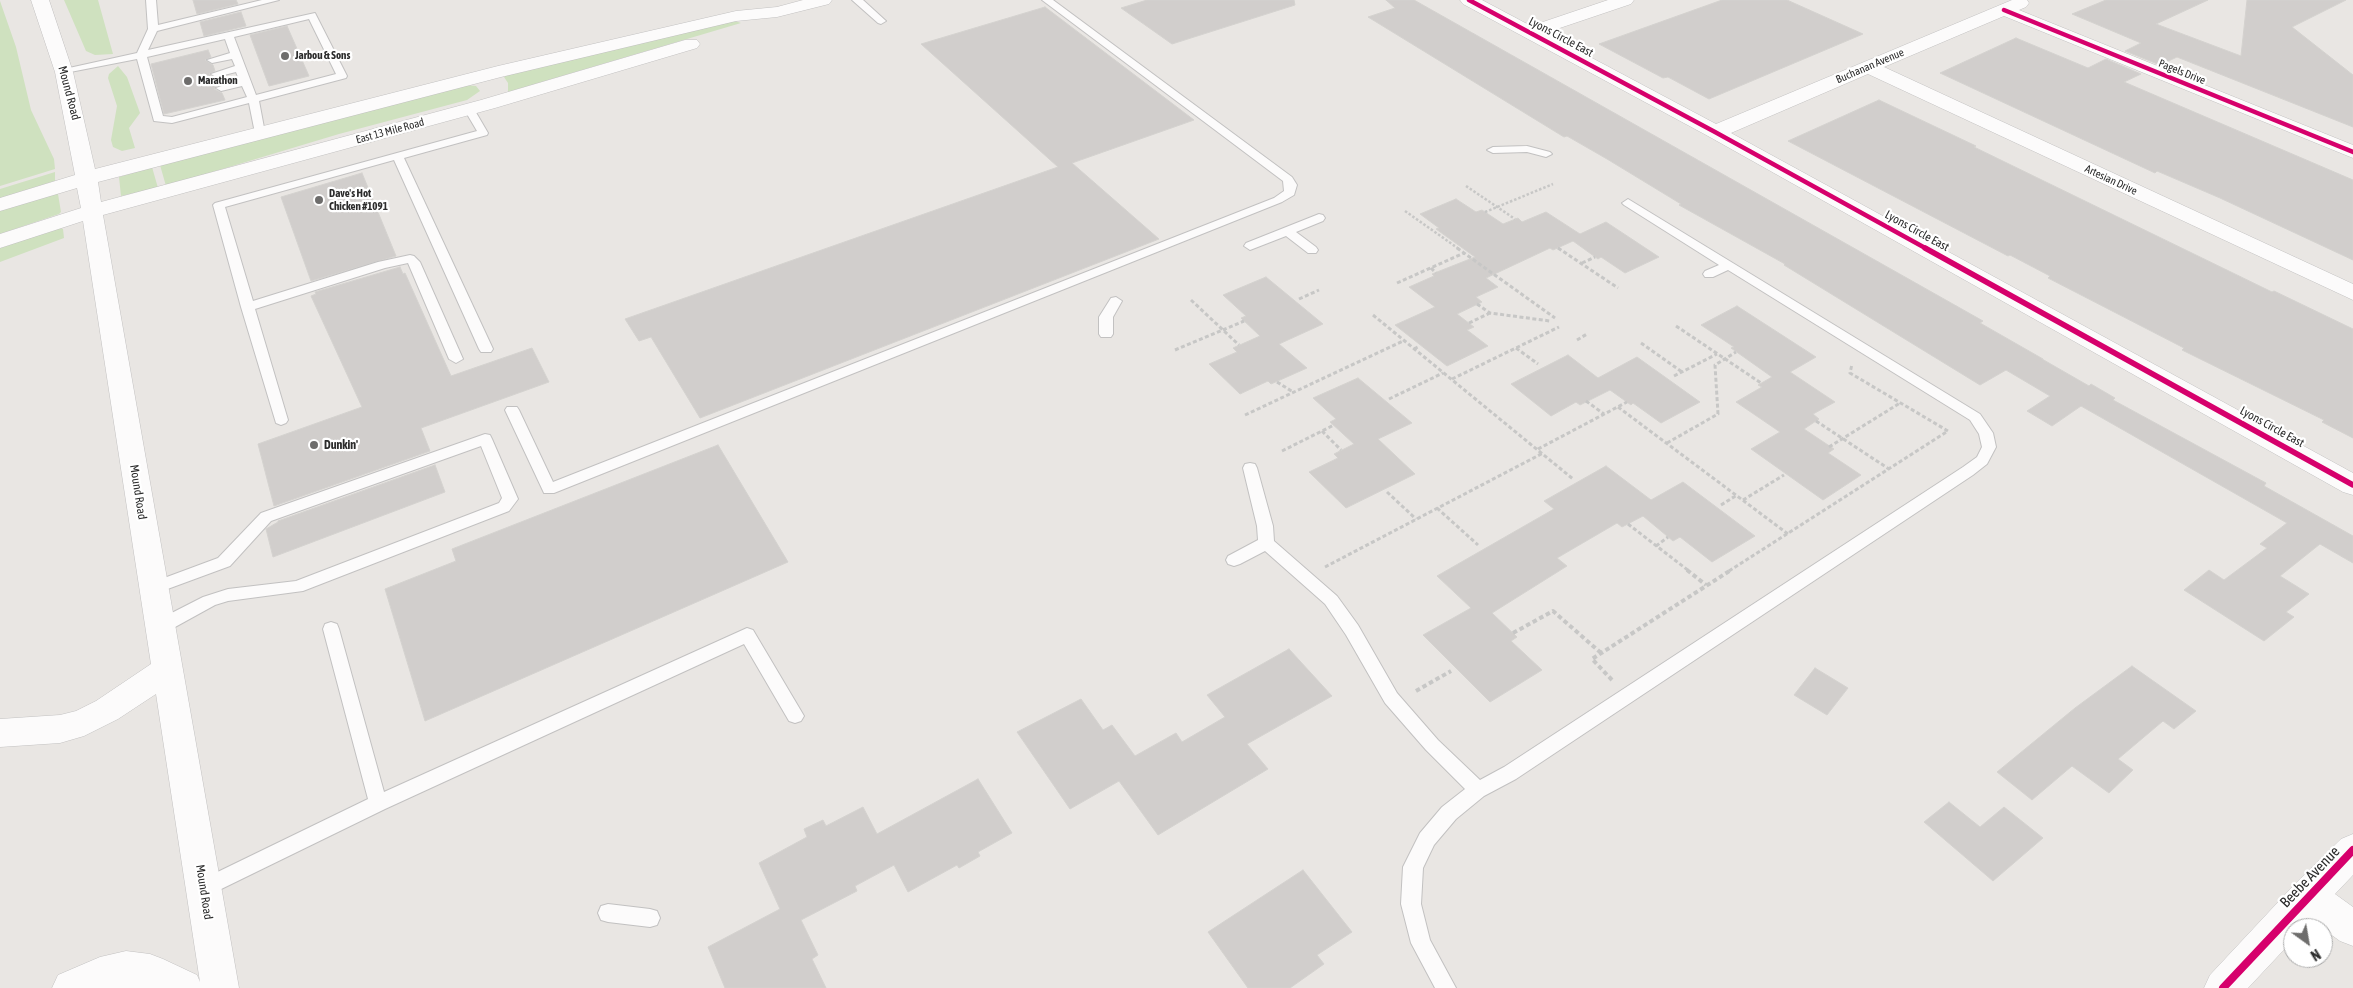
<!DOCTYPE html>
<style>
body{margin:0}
#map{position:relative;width:2353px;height:988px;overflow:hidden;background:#e9e6e3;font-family:"Asap Condensed",sans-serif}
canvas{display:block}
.north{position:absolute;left:2283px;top:918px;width:50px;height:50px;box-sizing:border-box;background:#fff;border:1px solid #ababab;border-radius:50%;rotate:148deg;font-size:14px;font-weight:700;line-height:20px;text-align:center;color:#2c2c2c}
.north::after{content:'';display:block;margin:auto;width:18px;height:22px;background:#6e6d6c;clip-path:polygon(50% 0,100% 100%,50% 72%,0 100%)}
</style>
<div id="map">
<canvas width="2353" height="988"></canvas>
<div class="north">N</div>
</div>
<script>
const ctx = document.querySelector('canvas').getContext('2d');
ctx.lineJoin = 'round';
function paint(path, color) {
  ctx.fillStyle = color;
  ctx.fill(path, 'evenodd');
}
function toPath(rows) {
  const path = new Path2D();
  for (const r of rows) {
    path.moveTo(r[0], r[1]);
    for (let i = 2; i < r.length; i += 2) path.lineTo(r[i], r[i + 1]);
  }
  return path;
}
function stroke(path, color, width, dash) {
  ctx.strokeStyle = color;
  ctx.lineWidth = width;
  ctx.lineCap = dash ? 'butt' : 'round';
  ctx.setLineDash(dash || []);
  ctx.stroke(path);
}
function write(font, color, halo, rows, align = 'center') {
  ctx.font = font + ' "Asap Condensed",sans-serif';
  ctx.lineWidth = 4.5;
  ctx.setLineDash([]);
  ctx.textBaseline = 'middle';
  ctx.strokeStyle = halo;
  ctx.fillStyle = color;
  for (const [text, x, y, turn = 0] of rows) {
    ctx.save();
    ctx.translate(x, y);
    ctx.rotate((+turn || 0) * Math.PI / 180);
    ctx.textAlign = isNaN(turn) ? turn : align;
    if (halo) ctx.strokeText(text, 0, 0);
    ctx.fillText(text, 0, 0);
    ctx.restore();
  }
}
paint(toPath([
 [64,0,98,0,113,54,95,55,86,51],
 [0,1,16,47,31,110,54,159,55,169,0,186],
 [735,21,741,23,508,92,508,83,504,77,507,74],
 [118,66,127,77,140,113,129,128,135,148,122,151,113,147,111,140,117,106,108,78,109,74],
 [465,85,476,86,480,91,467,100,339,134,166,186,160,165],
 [152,167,158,188,121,196,119,177],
 [55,172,55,181,0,198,0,189],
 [55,193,58,194,61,212,59,214,0,234,0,211],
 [60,228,63,229,64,238,0,262,0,248]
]), '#cfe1bf');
const building = toPath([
 [193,0,236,0,238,4,197,14,193,0],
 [1147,0,1294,0,1295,5,1172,44,1121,8,1147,0],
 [1386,0,1414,0,1983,321,1980,323,2043,359,2042,359,2089,386,2091,384,2115,398,2113,400,2266,483,2264,486,2353,536,2353,563,2320,544,2280,576,2309,594,2286,612,2294,617,2264,641,2184,590,2209,570,2224,580,2267,548,2260,544,2287,523,2081,406,2052,426,2027,411,2050,396,2006,370,1980,385,1784,265,1785,264,1679,205,1681,204,1607,159,1567,136,1564,137,1368,17,1395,8,1386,0],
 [1722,0,1787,0,1863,34,1709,99,1668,77,1663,78,1599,44,1722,0],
 [2106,0,2208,0,2156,24,2241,56,2247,0,2346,0,2292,27,2353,75,2353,127,2177,57,2160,65,2125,51,2141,43,2072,14,2106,0],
 [1045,7,1194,120,1072,163,1159,239,700,418,651,337,639,341,625,319,1058,167,921,44,1045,7],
 [241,12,246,26,204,36,200,22,241,12],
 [287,26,309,76,269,86,250,35,287,26],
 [2016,38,2088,68,2106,59,2141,74,2124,82,2353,180,2353,260,2220,198,2157,171,2155,173,1940,73,2016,38],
 [208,50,211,57,205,60,213,65,215,71,209,74,218,79,220,85,214,89,222,93,225,100,164,114,151,64,208,50],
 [1879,100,1976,146,1974,147,2272,292,2274,291,2353,329,2353,438,2322,422,2324,420,2182,350,2184,348,2048,278,2050,276,2010,255,2008,256,1788,141,1879,100],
 [362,173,396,256,311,281,281,197,362,173],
 [1456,199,1476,212,1482,210,1503,224,1518,218,1522,222,1546,212,1580,234,1606,222,1659,257,1625,273,1601,257,1598,259,1573,241,1553,250,1550,248,1486,278,1498,287,1476,297,1482,302,1457,314,1474,327,1467,330,1488,346,1447,366,1395,325,1435,307,1409,287,1434,276,1432,274,1475,257,1436,229,1439,228,1420,214,1456,199],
 [400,267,403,274,405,273,451,376,532,348,549,382,421,428,430,451,274,506,258,444,362,407,311,296,316,294,315,292,400,267],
 [1266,277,1323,324,1279,344,1307,368,1271,384,1268,381,1240,394,1209,364,1237,352,1233,348,1260,336,1241,318,1246,316,1223,295,1266,277],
 [1737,306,1816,357,1790,372,1835,402,1813,414,1819,419,1804,429,1834,449,1828,453,1861,475,1823,500,1751,449,1780,432,1736,402,1762,387,1758,385,1772,377,1731,348,1734,347,1701,325,1737,306],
 [1568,355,1598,378,1637,357,1700,402,1661,423,1633,403,1631,405,1610,390,1580,405,1576,402,1551,416,1511,384,1568,355],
 [1358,378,1412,423,1378,439,1415,474,1346,508,1309,472,1338,458,1334,454,1354,444,1330,422,1336,419,1313,398,1358,378],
 [718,445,788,562,425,721,385,589,456,561,452,549,718,445],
 [435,465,445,492,273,557,266,529,278,522,278,521,435,465],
 [1606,466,1651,500,1683,482,1755,536,1712,562,1680,537,1673,541,1643,516,1622,527,1617,523,1557,558,1567,566,1492,613,1517,637,1511,641,1542,670,1490,702,1423,635,1471,608,1437,576,1554,509,1544,501,1606,466],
 [1289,649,1332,696,1247,744,1268,769,1158,835,1119,781,1070,809,1017,732,1081,699,1103,730,1112,725,1135,756,1176,733,1182,742,1225,717,1207,695,1289,649],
 [2132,666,2196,711,2174,729,2163,721,2118,759,2133,770,2109,793,2072,766,2032,800,1997,772,2075,708,2132,666],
 [1815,668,1848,688,1827,715,1794,695,1815,668],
 [978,779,1012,833,978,852,980,856,959,868,957,865,908,892,894,865,855,886,857,891,801,920,818,955,812,959,826,988,725,988,708,947,780,909,759,863,807,837,804,829,823,820,826,826,863,807,877,834,978,779],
 [1949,802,1980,827,2004,807,2043,838,1993,881,1924,822,1949,802],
 [1303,870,1352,932,1317,955,1324,964,1290,988,1248,988,1208,932,1303,870]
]);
paint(building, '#d1cecc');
stroke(building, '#d4d2cf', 1);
const lane = toPath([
 [146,0,156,0,158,25,262,0,279,0,157,31,148,50,315,13,347,76,346,78,259,101,265,133,260,136,255,133,249,103,172,123,154,121,137,59,60,74,60,70,137,53,148,29,146,0],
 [309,19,336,74,256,95,234,37,309,19],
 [225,39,230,53,207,60,212,63,232,59,235,66,211,74,216,77,236,72,239,80,216,88,221,91,242,86,247,97,172,117,163,116,147,57,225,39],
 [852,0,863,0,886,21,881,24,878,23,852,0],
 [1042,0,1053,0,1292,177,1297,185,1294,195,1282,202,554,493,544,493,505,410,507,407,517,407,519,410,553,482,1274,198,1284,191,1283,181,1042,0],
 [469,106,474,109,488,133,487,135,404,158,493,349,491,352,481,352,479,349,394,160,225,207,253,301,378,262,410,255,414,256,420,262,463,359,456,363,449,359,408,263,385,268,255,309,288,420,286,423,281,425,276,423,241,307,213,205,215,203,477,131,464,109,469,106],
 [1527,146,1550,152,1552,154,1546,157,1527,152,1493,153,1487,150,1493,147,1527,146],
 [1628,199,1980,414,1993,433,1996,447,1987,464,1973,475,1516,779,1484,796,1456,819,1434,845,1423,868,1421,904,1430,940,1456,988,1435,988,1411,943,1401,904,1403,867,1420,833,1442,807,1465,789,1426,750,1385,703,1346,635,1325,604,1265,551,1240,564,1234,566,1228,564,1226,560,1228,556,1258,540,1257,526,1243,468,1245,464,1250,463,1255,464,1257,468,1273,526,1274,541,1337,596,1358,625,1397,693,1438,740,1480,780,1504,767,1963,467,1977,457,1982,447,1979,434,1970,420,1728,270,1713,277,1705,277,1703,274,1705,271,1719,265,1624,205,1622,203,1628,199],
 [1319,214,1323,215,1325,218,1323,221,1296,232,1316,247,1318,250,1316,253,1308,253,1286,236,1250,250,1244,246,1246,243,1319,214],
 [1116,297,1122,301,1113,317,1113,334,1111,337,1101,337,1099,334,1099,317,1111,298,1116,297],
 [485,434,490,435,492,439,518,499,509,511,303,591,228,601,215,605,166,632,160,634,154,632,152,627,154,622,203,597,228,589,296,581,499,503,502,498,481,446,271,521,230,566,154,594,148,592,146,588,148,584,218,558,261,513,485,434],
 [331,622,337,624,339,629,384,792,747,628,753,630,804,716,801,721,795,723,789,721,744,644,385,809,211,894,204,897,197,894,194,888,197,882,368,799,323,629,325,624,331,622],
 [608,904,650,909,657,911,660,918,657,925,650,927,608,922,601,920,598,913,601,906,608,904]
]);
const street = toPath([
 [1460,0,1482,0,1531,26,1608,0,1634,0,1631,4,1545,33,1716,124,2012,0,2027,0,2029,3,2026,7,2019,10,2353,145,2353,158,2004,16,1884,67,2353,284,2353,300,1868,74,1731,133,2353,473,2353,495,2343,492,1708,136,1463,4,1460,0],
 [2353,834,2353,875,2335,894,2353,907,2353,946,2340,941,2311,920,2304,928,2293,928,2293,940,2248,988,2204,988,2210,975,2295,884,2341,839,2353,834]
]);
const secondary = toPath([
 [31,0,49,0,73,72,95,169,498,66,736,11,777,7,803,0,832,0,829,4,777,17,736,21,501,77,98,182,101,202,481,100,685,40,697,40,700,44,697,48,495,108,103,215,239,988,52,988,58,975,100,957,126,951,150,954,163,959,197,975,200,982,156,694,118,719,84,736,60,743,0,747,0,719,60,715,76,711,96,701,151,664,83,221,0,248,0,234,81,208,77,188,0,211,0,198,75,175,55,72,31,0]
]);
stroke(lane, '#c2c1c1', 2);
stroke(street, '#c2c1c1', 1);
stroke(secondary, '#c2c1c1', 1);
stroke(toPath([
 [1466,186,1515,219],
 [1405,211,1459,249],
 [1485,212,1553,184],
 [1558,248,1560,249]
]), '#c7c7c6', 2.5, [2.5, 2]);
stroke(toPath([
 [1457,248,1555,318],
 [1558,248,1618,288],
 [1582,263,1595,257],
 [1431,268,1436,273],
 [1397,283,1464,253],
 [1299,299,1319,290],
 [1191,300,1239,345],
 [1477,304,1490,313,1550,321],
 [1373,315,1573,479],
 [1469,323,1490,313],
 [1676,326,1761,383],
 [1577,340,1587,334],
 [1641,343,1682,372],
 [1516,348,1538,364],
 [1414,349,1418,347],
 [1175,350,1244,321],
 [1674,376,1717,354],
 [1452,379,1559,327],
 [1277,382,1293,392],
 [1389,399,1443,373],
 [1586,401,1604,414],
 [1618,407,1788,534],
 [1245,415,1403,341],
 [1816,421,1889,469],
 [1322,431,1341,450],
 [1667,443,1718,414,1715,365,1736,352],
 [1829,447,1900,403],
 [1538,449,1627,402],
 [1282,451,1334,425],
 [1387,492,1416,519],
 [1743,500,1784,475],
 [1721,505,1737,495],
 [1437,508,1478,545],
 [1628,524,1689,571],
 [1656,546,1668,537],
 [1325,567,1543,453],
 [1729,571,1948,431,1850,373,1852,364]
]), '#c7c7c6', 3, [4, 2.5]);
stroke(toPath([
 [1687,570,1706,585],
 [1513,633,1553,611,1601,653],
 [1612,680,1592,659,1731,570],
 [1416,691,1451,671]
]), '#c7c7c6', 4, [4.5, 3]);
paint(lane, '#fcfbfb');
paint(street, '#fcfbfb');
paint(secondary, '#fcfbfb');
stroke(toPath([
 [1469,0,1715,132,1927,249],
 [2004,10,2353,152]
]), '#d6006c', 4.5);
stroke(toPath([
 [1925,248,2353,485]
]), '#d6006c', 5.5);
stroke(toPath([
 [2223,988,2353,850]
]), '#d6006c', 8);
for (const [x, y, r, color] of [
 [285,56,5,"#6e6d6c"],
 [188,81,5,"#6e6d6c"],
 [319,200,5,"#6e6d6c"],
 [314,445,5,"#6e6d6c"]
]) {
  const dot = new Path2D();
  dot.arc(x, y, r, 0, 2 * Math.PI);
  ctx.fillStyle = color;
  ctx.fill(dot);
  stroke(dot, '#fff', 2);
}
write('bold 11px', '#2c2c2c', '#fff', [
 ["Jarbou & Sons",295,56],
 ["Marathon",198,81],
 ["Dave's Hot",329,194],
 ["Chicken #1091",329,207]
], 'left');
write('11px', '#2c2c2c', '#fff', [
 ["Buchanan Avenue",1870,66,-23],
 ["Pagels Drive",2182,72,22],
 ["East 13 Mile Road",390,131,-15],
 ["Artesian Drive",2111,180,25]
]);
write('12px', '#2c2c2c', '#fff', [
 ["Lyons Circle East",1561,37,28],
 ["Mound Road",69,93,75],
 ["Lyons Circle East",1917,231,29],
 ["Lyons Circle East",2272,427,29],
 ["Mound Road",138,492,81],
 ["Mound Road",204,892,81]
]);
write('bold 12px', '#2c2c2c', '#fff', [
 ["Dunkin'",324,445]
], 'left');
write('15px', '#2c2c2c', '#fff', [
 ["Beebe Avenue",2310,877,-46]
]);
</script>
